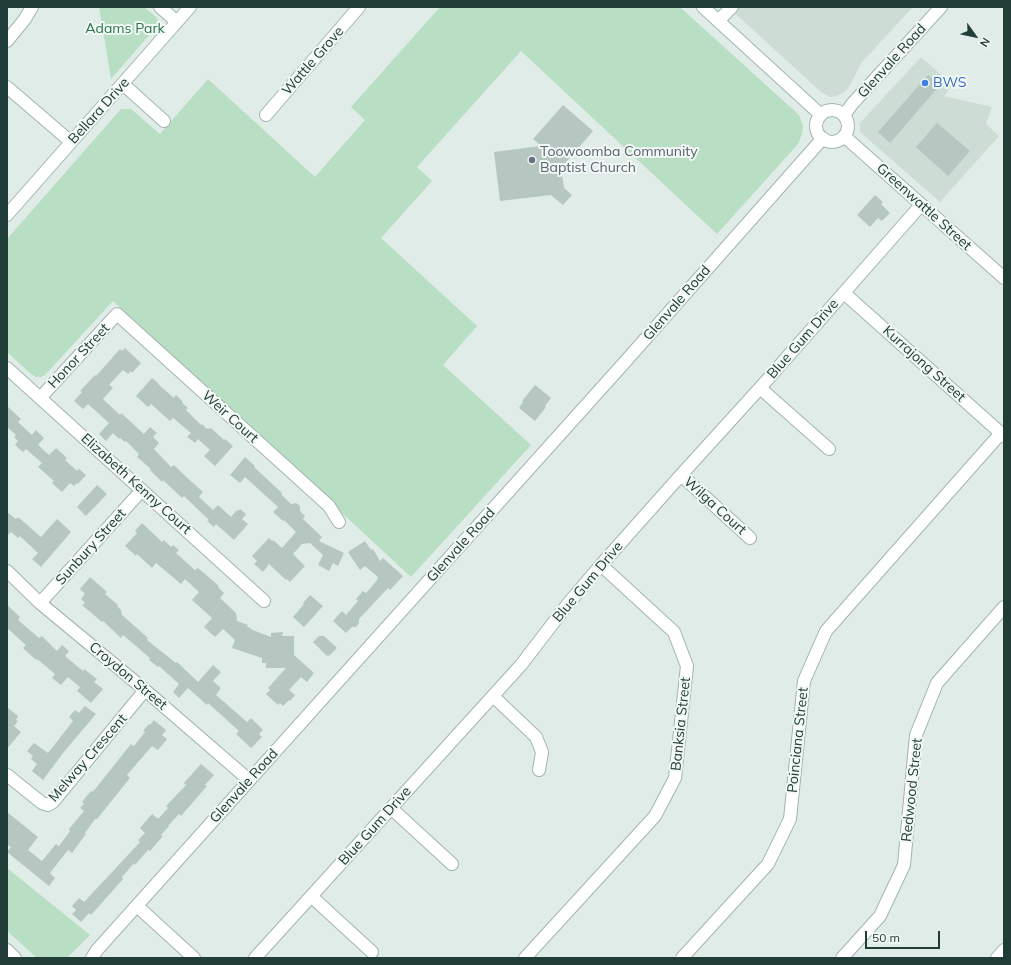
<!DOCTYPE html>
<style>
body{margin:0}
#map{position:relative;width:1011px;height:965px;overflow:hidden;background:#e0ece7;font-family:Mulish,sans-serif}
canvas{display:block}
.frame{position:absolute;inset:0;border:8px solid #203d37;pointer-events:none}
.north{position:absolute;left:955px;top:16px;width:40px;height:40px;-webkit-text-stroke:3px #f1f8f5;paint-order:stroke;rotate:123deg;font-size:11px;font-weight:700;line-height:16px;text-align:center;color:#203d37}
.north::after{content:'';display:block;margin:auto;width:14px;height:18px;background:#203d37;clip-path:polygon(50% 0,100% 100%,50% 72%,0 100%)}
.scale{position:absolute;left:865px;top:931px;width:75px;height:18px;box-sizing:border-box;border:2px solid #203d37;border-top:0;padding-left:5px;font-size:12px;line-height:14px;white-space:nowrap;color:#203d37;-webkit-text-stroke:3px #f1f8f5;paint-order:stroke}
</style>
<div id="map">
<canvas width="1011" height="965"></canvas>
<div class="frame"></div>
<div class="north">N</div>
<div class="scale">50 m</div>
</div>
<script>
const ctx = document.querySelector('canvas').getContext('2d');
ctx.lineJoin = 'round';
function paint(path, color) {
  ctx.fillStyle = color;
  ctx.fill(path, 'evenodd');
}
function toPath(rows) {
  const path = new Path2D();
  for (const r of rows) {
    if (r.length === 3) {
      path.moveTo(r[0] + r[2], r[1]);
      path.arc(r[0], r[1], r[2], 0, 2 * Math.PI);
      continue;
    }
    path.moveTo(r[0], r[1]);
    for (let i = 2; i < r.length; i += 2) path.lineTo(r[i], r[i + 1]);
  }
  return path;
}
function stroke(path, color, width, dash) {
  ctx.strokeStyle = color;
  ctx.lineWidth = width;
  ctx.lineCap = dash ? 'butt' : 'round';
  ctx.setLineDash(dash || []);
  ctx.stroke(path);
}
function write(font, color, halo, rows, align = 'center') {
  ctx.font = font + ' Mulish,sans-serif';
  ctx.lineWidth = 4;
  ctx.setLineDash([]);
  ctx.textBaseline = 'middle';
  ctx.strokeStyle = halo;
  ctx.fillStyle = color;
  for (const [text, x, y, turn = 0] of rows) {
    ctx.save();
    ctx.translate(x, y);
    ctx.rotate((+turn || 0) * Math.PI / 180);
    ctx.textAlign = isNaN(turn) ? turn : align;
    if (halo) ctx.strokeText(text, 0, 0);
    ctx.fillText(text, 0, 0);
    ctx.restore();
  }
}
paint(toPath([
 [728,7,913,7,862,62,849,87,844,92,837,96,830,97,821,92],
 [921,57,953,85,944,96,992,107,986,124,999,136,940,202,860,132,860,123]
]), '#cedcd6');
paint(toPath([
 [99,7,144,7,157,18,158,25,111,79],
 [440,7,680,7,799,115,803,126,802,134,798,144,717,234,521,51,417,167,432,181,381,238,477,326,443,365,531,445,411,577,113,301,45,375,41,377,36,377,31,374,7,352,7,239,121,109,131,109,160,134,208,79,315,177,365,120,351,107],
 [7,868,90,935,67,958,37,958,7,931]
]), '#b8dec4');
paint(toPath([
 [928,75,940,85,890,143,878,132],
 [563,105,593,131,561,168,564,188,572,195,563,205,551,195,500,201,494,152,541,146,533,139],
 [937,123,970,151,948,176,916,147],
 [875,195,883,202,881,204,890,213,882,221,878,218,870,227,857,215],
 [125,348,141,363,132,373,131,371,128,374,123,370,109,385,113,388,103,399,120,415,121,413,144,434,150,427,157,433,153,437,159,443,154,449,171,467,174,465,182,473,203,492,199,497,213,510,218,505,231,517,237,510,238,511,240,509,246,514,242,519,248,524,234,540,216,524,214,527,207,521,209,520,184,496,182,498,163,480,162,482,150,470,151,469,137,457,139,454,126,441,125,442,120,438,119,439,113,433,106,441,99,434,109,423,88,404,83,409,74,401,82,392,80,391,95,375,96,376,120,349,122,351],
 [152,378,158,383,158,384,174,398,176,395,183,402,182,403,188,408,186,410,201,425,202,424,207,429,207,428,209,429,211,428,224,440,225,439,233,446,215,466,204,456,210,450,198,439,195,443,187,437,191,433,173,418,170,421,151,404,148,407,136,396],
 [535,385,551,398,545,406,546,407,535,421,519,408,523,402,522,401],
 [7,406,21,419,18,422,32,435,36,430,44,438,38,445,49,455,56,448,67,458,65,460,77,471,79,469,86,475,78,484,77,483,74,486,70,483,62,492,52,483,54,481,38,467,42,463,26,449,23,452,15,445,18,441,14,437,16,435,7,427],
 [245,457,255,466,254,467,282,493,281,494,291,504,296,503,300,506,300,511,305,516,303,519,322,537,319,541,344,553,338,566,333,563,329,571,318,565,323,555,310,543,302,544,293,554,305,566,290,582,287,579,286,580,269,564,263,572,254,564,257,561,252,556,269,538,272,541,273,540,282,548,296,532,284,520,283,521,273,512,278,507,245,477,240,483,230,475],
 [97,485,107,494,86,516,77,507],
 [7,512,16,519,18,517,41,537,57,519,71,532,41,567,32,559,38,553,20,536,18,538,11,532,7,536],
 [142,523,162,542,164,540,171,547,173,545,179,550,176,553,195,570,198,568,219,586,218,587,224,593,220,598,236,613,237,621,248,625,247,627,251,628,250,629,271,637,271,633,283,632,282,636,294,636,294,655,314,673,307,682,301,677,289,690,295,695,290,701,289,700,283,706,280,703,278,705,266,694,270,690,268,688,286,668,266,668,266,663,262,663,262,658,232,648,235,640,223,629,215,637,204,627,212,618,192,600,199,592,185,579,181,584,156,563,152,568,137,554,136,556,125,546,137,533,135,531],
 [365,541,371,550,373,549,380,561,383,558,403,576,390,590,388,588,359,619,359,623,356,627,352,627,346,633,333,621,342,611,346,615,358,601,356,599,363,591,366,593,378,579,377,579,378,577,365,566,360,570,348,552],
 [90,577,107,592,105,594,118,605,117,606,121,610,122,615,148,638,147,640,176,663,177,662,198,682,213,665,221,672,213,681,221,688,216,695,247,722,251,718,263,730,259,734,262,737,251,748,236,734,239,731,208,703,207,705,188,688,179,698,173,692,179,684,159,666,158,667,149,660,150,658,123,635,121,638,103,621,102,622,82,605,85,603,81,599,85,594,80,589],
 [310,595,323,606,304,627,293,617,304,604,303,603],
 [7,605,20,617,18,620,39,638,42,636,57,651,62,645,69,651,65,656,83,671,84,669,97,679,94,682,103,689,91,703,77,691,80,687,68,677,61,685,52,678,55,674,37,659,36,660,23,648,26,645,7,628],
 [319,636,324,636,337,648,329,656,328,655,327,656,313,642],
 [85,706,96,714,63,753,43,780,32,771,37,764,31,759,33,756,27,751,34,743,48,753,73,721,69,717,75,710,79,713],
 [7,707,18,716,16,720,18,721,14,726,21,732,7,749],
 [154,720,166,730,162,735,167,739,158,750,152,746,127,775,130,778,97,819,95,819,85,833,86,834,72,853,68,850,50,873,55,878,49,886,7,852,11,847,7,844,7,812,38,837,28,850,42,861,56,844,59,846,70,831,69,829,84,811,80,808,84,804,82,802,91,791,92,792,96,788,131,744,134,746,145,732,143,731,149,724,150,725],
 [201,764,214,775,205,785,207,786,181,816,179,814,168,826,169,826,161,835,163,836,150,851,148,850,135,865,134,863,122,877,123,879,91,915,89,913,81,922,72,914,76,910,72,906,79,898,84,902,114,870,140,842,138,840,145,833,140,828,152,814,158,819,168,808,166,806,186,785,184,783]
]), '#b5c7c0');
const minor = toPath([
 [160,7,177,22],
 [703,7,821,115],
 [718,21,732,7],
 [7,41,25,19,32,7],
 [123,84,164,121],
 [7,87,71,142],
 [832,126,16],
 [266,115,359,7],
 [844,115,853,103,941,7],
 [844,136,1004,278],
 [7,215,190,7],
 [844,293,1004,436],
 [7,368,264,601],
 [760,388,829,449],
 [41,397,117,314,329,506,339,522],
 [681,475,750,538],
 [7,571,40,603,145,690,249,780],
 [40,603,142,490],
 [493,696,536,737,542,752,539,770],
 [7,775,42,803,48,805,53,802,145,690],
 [391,808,452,864],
 [311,896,372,952],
 [137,906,194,958],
 [7,950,15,958],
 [92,958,97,950,624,363,823,138],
 [255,958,521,665,567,605,601,565,681,475,760,388,921,205],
 [525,958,655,816,675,778,687,666,674,632,601,565],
 [682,958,768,864,790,819,804,681,826,631,1001,433],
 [842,958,880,916,904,865,916,735,937,683,1004,607],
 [997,958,1004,950]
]);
stroke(minor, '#a3b4af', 14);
stroke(minor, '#fff', 12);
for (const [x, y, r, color] of [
 [925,83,4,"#3f7fe0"],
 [532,160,4,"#6b7280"]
]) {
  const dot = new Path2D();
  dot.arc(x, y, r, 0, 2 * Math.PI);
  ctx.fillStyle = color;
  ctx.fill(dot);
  stroke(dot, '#f1f8f5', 1.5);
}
write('14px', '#29754a', '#f1f8f5', [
 ["Adams Park",125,29]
]);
write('14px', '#203d37', '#f1f8f5', [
 ["Wattle Grove",313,61,-49],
 ["Glenvale Road",892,61,-48],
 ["Bellara Drive",99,111,-48],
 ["Greenwattle Street",924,207,42],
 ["Glenvale Road",677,303,-49],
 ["Blue Gum Drive",803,339,-49],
 ["Honor Street",79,356,-47],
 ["Kurrajong Street",924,364,42],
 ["Weir Court",230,417,42],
 ["Elizabeth Kenny Court",136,484,42],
 ["Wilga Court",715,506,42],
 ["Glenvale Road",461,545,-48],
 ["Sunbury Street",91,547,-48],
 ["Blue Gum Drive",588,582,-50],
 ["Croydon Street",128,676,40],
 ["Banksia Street",681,724,-84],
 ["Poinciana Street",798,740,-84],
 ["Melway Crescent",88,758,-49],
 ["Glenvale Road",244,786,-48],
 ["Redwood Street",912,790,-84],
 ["Blue Gum Drive",375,826,-48]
]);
write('14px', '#366cbe', '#f1f8f5', [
 ["BWS",933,83]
], 'left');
write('14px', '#5b616d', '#f1f8f5', [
 ["Toowoomba Community",540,152],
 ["Baptist Church",540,168]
], 'left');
</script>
